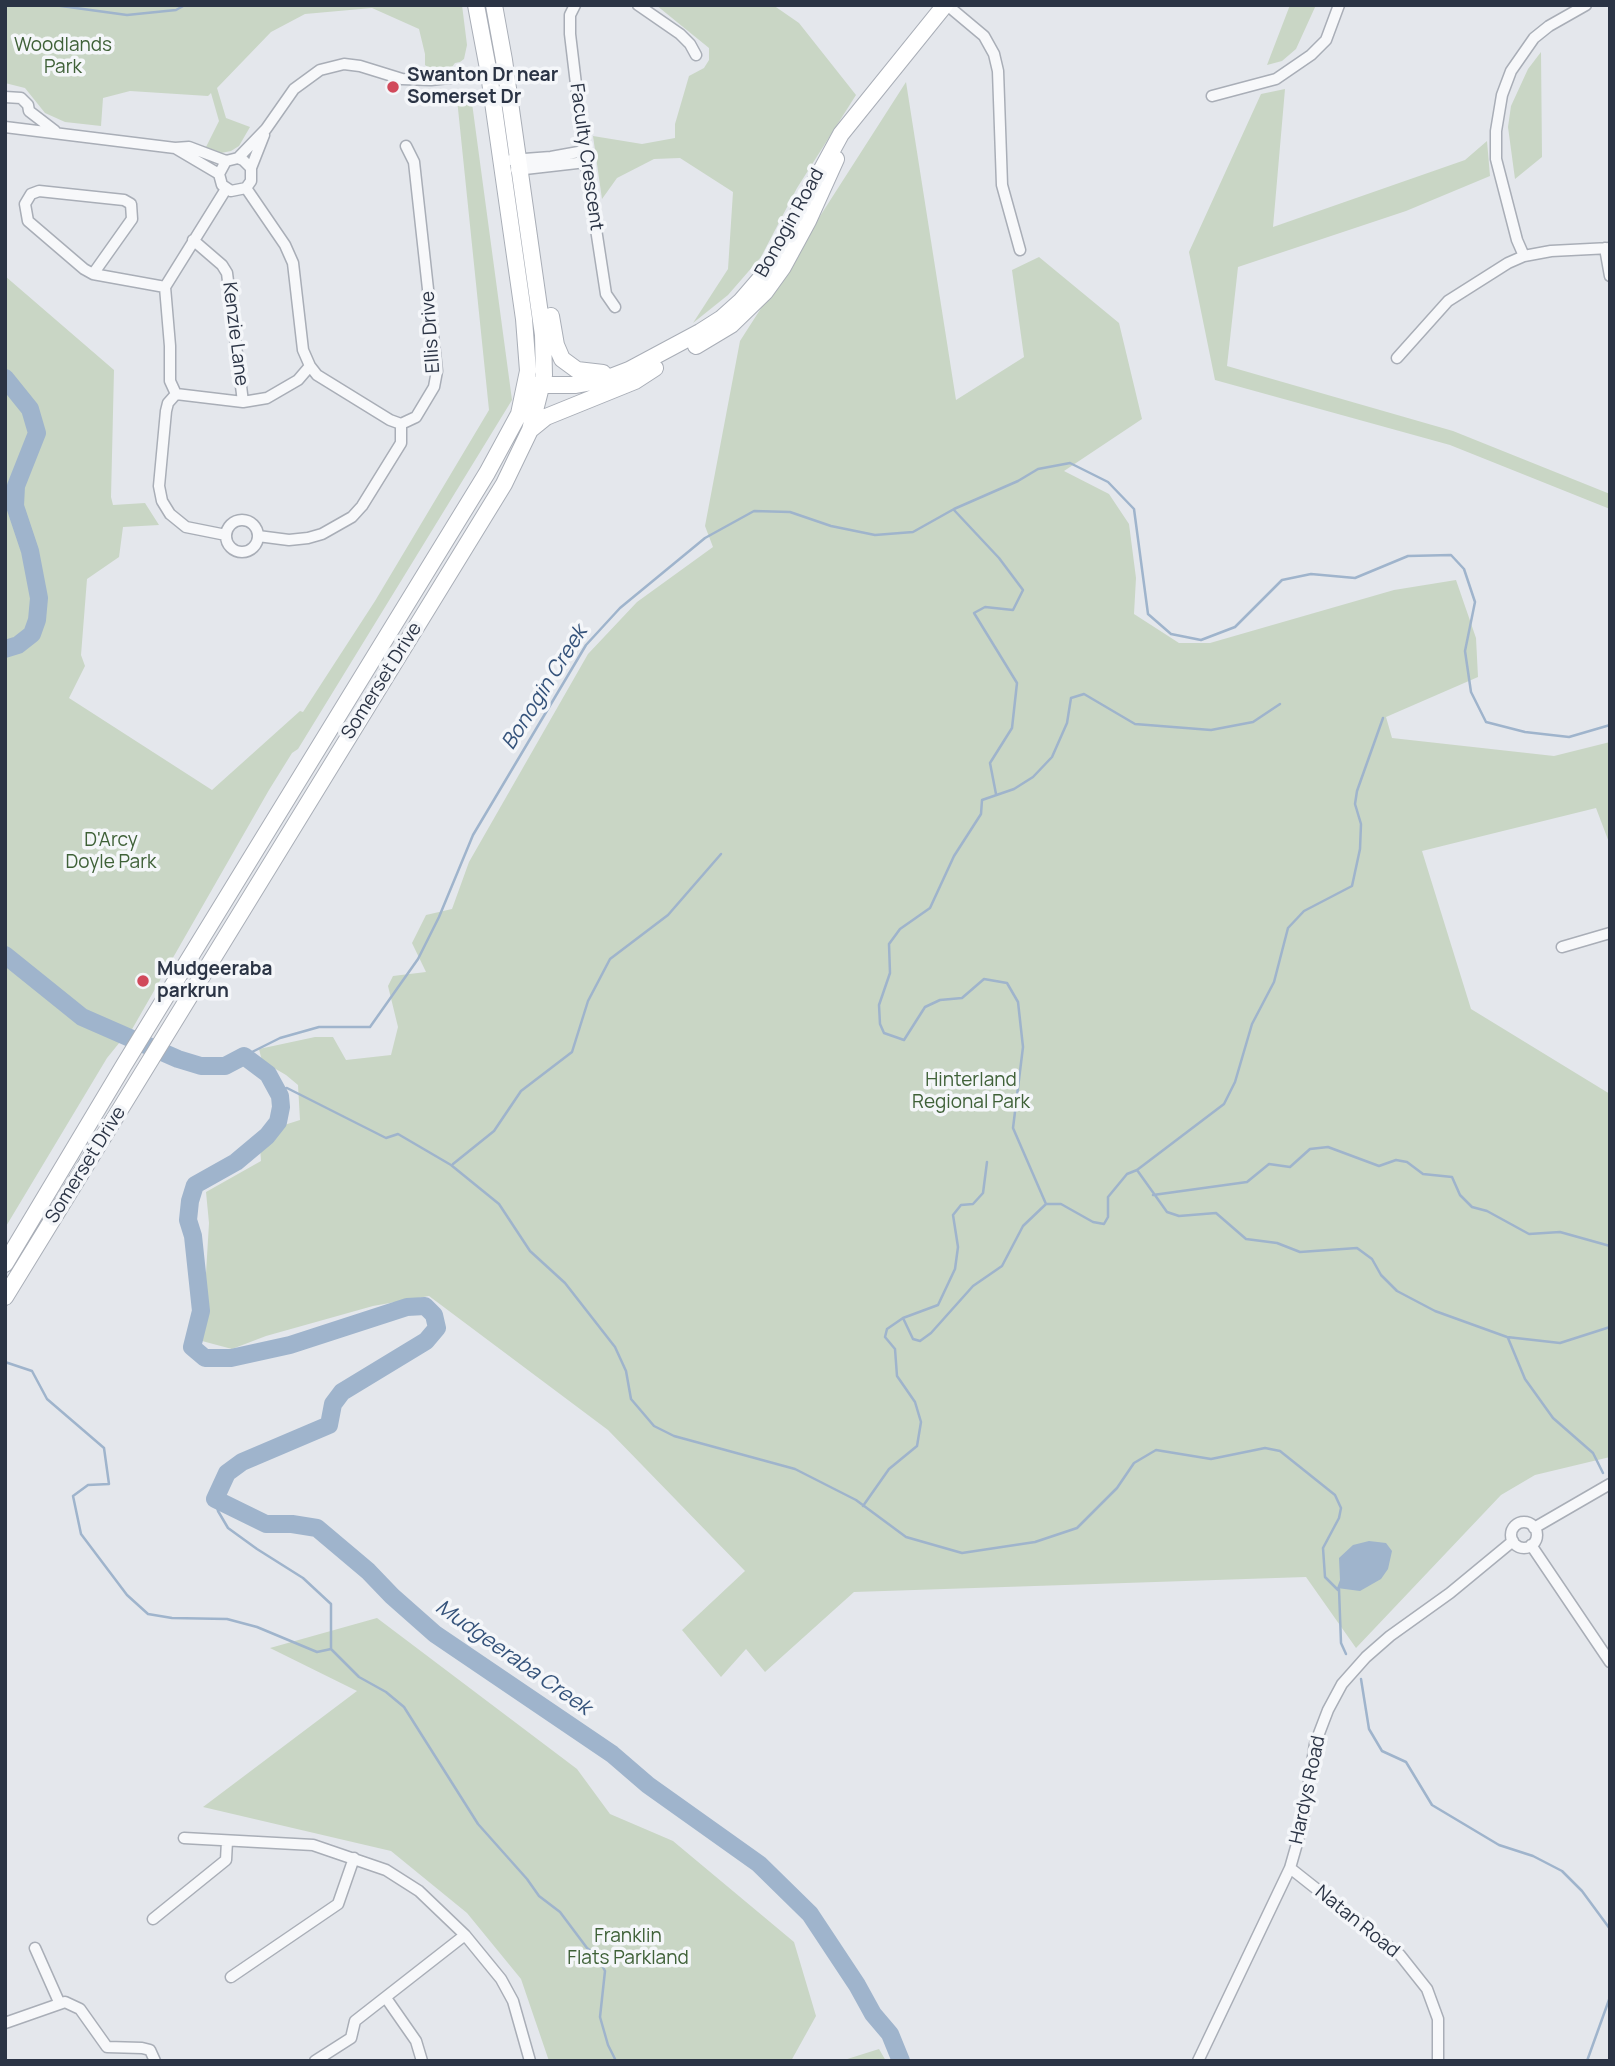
<!DOCTYPE html>
<style>
body{margin:0}
#map{position:relative;width:1615px;height:2066px;overflow:hidden;background:#e4e7ec;font-family:Manrope,sans-serif}
canvas{display:block}
.frame{position:absolute;inset:0;border:7px solid #2b3445;pointer-events:none}
</style>
<div id="map">
<canvas width="1615" height="2066"></canvas>
<div class="frame"></div>
</div>
<script>
const ctx = document.querySelector('canvas').getContext('2d');
ctx.lineJoin = 'round';
function paint(path, color) {
  ctx.fillStyle = color;
  ctx.fill(path, 'evenodd');
}
function toPath(rows) {
  const path = new Path2D();
  for (const r of rows) {
    if (r.length === 3) {
      path.moveTo(r[0] + r[2], r[1]);
      path.arc(r[0], r[1], r[2], 0, 2 * Math.PI);
      continue;
    }
    path.moveTo(r[0], r[1]);
    for (let i = 2; i < r.length; i += 2) path.lineTo(r[i], r[i + 1]);
  }
  return path;
}
function stroke(path, color, width, dash) {
  ctx.strokeStyle = color;
  ctx.lineWidth = width;
  ctx.lineCap = dash ? 'butt' : 'round';
  ctx.setLineDash(dash || []);
  ctx.stroke(path);
}
function write(font, color, halo, rows, align = 'center') {
  ctx.font = font + ' Manrope,sans-serif';
  ctx.lineWidth = 7;
  ctx.setLineDash([]);
  ctx.textBaseline = 'middle';
  ctx.strokeStyle = halo;
  ctx.fillStyle = color;
  for (const [text, x, y, turn = 0] of rows) {
    ctx.save();
    ctx.translate(x, y);
    ctx.rotate((+turn || 0) * Math.PI / 180);
    ctx.textAlign = isNaN(turn) ? turn : align;
    if (halo) ctx.strokeText(text, 0, 0);
    ctx.fillText(text, 0, 0);
    ctx.restore();
  }
}
paint(toPath([
 [5,5,462,5,467,45,464,59,460,62,455,63,452,67,429,68,425,65,425,54,419,29,372,8,305,14,271,32,217,88,226,118,250,127,239,146,231,151,221,153,206,147,219,121,211,93,208,96,130,91,103,98,101,126,65,122,45,113,25,88,5,83],
 [656,5,773,5,799,23,856,95,797,188,761,257,728,295,693,323,728,269,733,192,680,158,654,159,617,178,602,199,593,136,642,144,675,138,675,124,689,76,704,68,709,60,709,48],
 [1290,5,1316,5,1296,49,1282,61,1267,65],
 [1541,52,1542,157,1515,179,1508,127,1511,106,1528,69],
 [906,82,956,400,1024,357,1012,270,1039,257,1119,323,1142,419,1064,471,1109,494,1129,524,1136,578,1134,614,1179,643,1210,643,1394,590,1456,580,1476,638,1478,677,1386,717,1392,738,1554,756,1610,742,1610,845,1596,808,1422,851,1471,1009,1610,1094,1610,1457,1535,1475,1501,1495,1356,1648,1306,1577,854,1592,765,1672,746,1649,721,1677,682,1630,745,1571,608,1430,429,1296,373,1306,266,1336,232,1349,202,1341,209,1223,206,1192,261,1161,259,1133,300,1120,298,1085,286,1075,262,1061,259,1049,315,1037,333,1037,346,1060,391,1055,398,1027,388,986,393,976,426,972,412,943,426,915,452,909,469,862,588,654,637,602,713,547,705,526,740,341],
 [1285,89,1273,227,1465,160,1487,141,1490,176,1406,211,1238,267,1227,366,1453,431,1610,494,1610,509,1450,445,1215,380,1189,252,1261,94],
 [457,99,472,103,512,400,298,749,292,753,269,790,127,1038,124,1037,107,1058,5,1228,5,276,114,370,111,497,113,505,145,503,159,525,123,527,119,557,87,579,81,655,85,666,69,698,212,790,300,711,303,712,375,601,489,410],
 [377,1618,577,1769,610,1814,673,1841,794,1942,816,2016,791,2061,549,2061,521,1979,467,1913,391,1851,203,1807,357,1691,270,1648],
 [879,2049,886,2061,841,2061]
]), '#c9d6c5');
paint(toPath([
 [1369,1541,1386,1543,1392,1551,1388,1569,1381,1579,1360,1591,1337,1588,1340,1580,1339,1558,1353,1545]
]), '#9fb4cc');
stroke(toPath([
 [54,5,127,15,176,10,185,5],
 [954,510,999,558,1023,590,1013,610,985,607,974,613,1017,683,1012,728,990,763,996,794],
 [244,1056,280,1038,319,1027,370,1027,418,959,439,917,473,835,586,645,620,608,705,538,754,511,790,512,831,526,875,535,913,532,954,509,1018,481,1038,469,1070,463,1108,482,1134,509,1148,614,1171,634,1201,640,1235,627,1282,580,1311,574,1355,578,1408,556,1451,555,1464,569,1475,602,1465,651,1471,692,1486,722,1525,732,1569,737,1610,725],
 [277,1091,287,1088,386,1138,398,1134,451,1165,499,1204,530,1251,565,1283,615,1347,626,1371,631,1399,654,1426,674,1436,795,1469,856,1500,906,1537,962,1553,1035,1542,1077,1528,1117,1488,1134,1463,1156,1450,1211,1459,1265,1448,1280,1451,1335,1495,1341,1508,1339,1518,1323,1548,1325,1577,1338,1590],
 [453,1164,494,1131,521,1091,572,1052,588,1001,610,959,668,915,721,854],
 [1137,1170,1167,1212,1179,1216,1216,1213,1246,1239,1277,1243,1300,1252,1357,1248,1372,1259,1381,1275,1397,1291,1435,1311,1507,1337,1560,1343,1610,1327],
 [1153,1195,1247,1182,1269,1164,1290,1167,1310,1149,1328,1147,1379,1166,1396,1160,1407,1162,1423,1174,1452,1177,1460,1195,1472,1207,1487,1211,1529,1234,1560,1232,1610,1246],
 [1046,1204,1013,1128,1023,1047,1018,1002,1007,983,984,979,962,998,940,1000,925,1007,904,1040,884,1033,880,1024,879,1005,890,973,889,944,900,929,930,908,954,856,981,814,982,800,1014,789,1033,777,1052,757,1067,723,1071,698,1084,694,1135,724,1211,730,1253,722,1280,704],
 [903,1318,913,1339,920,1341,931,1333,973,1286,1002,1266,1023,1226,1046,1204,1061,1204,1093,1222,1104,1224,1108,1217,1108,1197,1127,1174,1137,1170,1224,1104,1235,1082,1252,1024,1274,982,1288,928,1304,911,1352,886,1360,849,1361,824,1355,804,1357,791,1383,718],
 [1508,1338,1525,1379,1553,1418,1593,1453,1603,1473],
 [5,1362,32,1371,47,1399,104,1448,109,1484,88,1485,73,1496,81,1534,127,1595,148,1614,172,1618,227,1619,257,1627,317,1652,331,1649],
 [215,1499,218,1511,228,1528,257,1549,303,1578,331,1604,331,1649,359,1677,386,1692,404,1707,478,1824,527,1879,539,1896,560,1912,587,1948,597,1956,605,1971,600,2017,608,2045,616,2061],
 [863,1506,889,1469,917,1446,921,1422,915,1402,897,1376,895,1349,885,1337,887,1329,903,1318,938,1305,955,1269,958,1247,953,1215,961,1205,973,1204,983,1193,987,1162],
 [1339,1589,1341,1643,1346,1654],
 [1361,1679,1369,1729,1382,1751,1406,1762,1432,1805,1499,1845,1533,1856,1562,1871,1582,1891,1610,1929],
 [1587,2061,1610,1997]
]), '#9fb4cc', 2.5);
stroke(toPath([
 [5,378,30,409,37,433,16,486,15,506,30,551,39,598,37,620,32,634,18,645,5,649],
 [5,955,82,1017,178,1059,201,1066,225,1066,244,1056,268,1074,280,1096,281,1107,278,1122,267,1136,236,1162,195,1185,190,1201,188,1220,193,1236,201,1311,192,1347,205,1358,231,1358,290,1345,407,1307,425,1306,434,1315,437,1328,426,1341,342,1392,333,1404,329,1425,242,1462,227,1473,215,1499,266,1524,292,1524,317,1528,368,1571,392,1596,435,1634,612,1754,648,1785,759,1864,810,1914,857,1985,873,2014,890,2034,901,2061]
]), '#9fb4cc', 18);
const street = toPath([
 [575,5,570,15,570,34,584,151,606,294,615,307],
 [638,5,680,34,690,44,696,55],
 [947,5,984,36,994,54,998,71,1002,185,1020,250],
 [1212,96,1276,79,1311,55,1326,40,1339,5],
 [5,97,21,98,28,105,29,111,55,131],
 [5,127,175,148,189,147,226,161,238,158,243,160,251,168],
 [175,148,219,174],
 [238,158,266,129,294,89,320,70,344,64,360,66,402,79,431,80,493,73],
 [511,160,551,157,584,151],
 [226,161,219,174,222,185,231,191,246,188,251,181,251,168,264,135],
 [516,170,586,162],
 [246,188,285,245,293,263,303,350,310,366,317,375,390,420,401,424],
 [193,240,222,265,227,273,243,402],
 [1605,248,1610,276],
 [1524,256,1517,240,1496,159,1496,131,1502,95,1511,71,1534,38,1549,26,1586,5],
 [93,274,132,219,131,204,124,200,39,191,31,194,25,204,28,221,84,269,93,274,165,287],
 [1397,358,1448,301,1508,263,1524,256,1551,251,1610,248],
 [176,394,170,381,170,346,165,287,226,189],
 [176,394,168,403,166,411,159,486,162,501,170,514,186,527,226,535],
 [176,394,243,402,267,398,298,380,310,366],
 [401,424,416,417,434,387,437,371,414,162,406,146],
 [242,536,16],
 [258,536,289,540,308,538,322,534,352,517,362,506,401,443,401,424],
 [1562,947,1610,933],
 [1524,1535,13],
 [1534,1528,1610,1484],
 [1531,1545,1610,1662],
 [184,1838,313,1845,386,1870,419,1891,465,1935,501,1979,513,2001,530,2061],
 [1290,1868,1400,1955,1427,1989,1438,2019,1438,2061],
 [153,1919,226,1860,227,1841],
 [35,1948,59,2002],
 [231,1977,338,1904,354,1858],
 [386,1998,416,2041,422,2061],
 [5,2023,65,2002,80,2009,107,2047,142,2048,150,2050,155,2061],
 [315,2061,351,2038,355,2021,465,1935],
 [1198,2061,1290,1868,1302,1826,1315,1744,1328,1710,1342,1684,1366,1657,1390,1636,1450,1593,1513,1541]
]);
const secondary = toPath([
 [551,316,556,345,562,359,577,370,603,373],
 [696,346,731,325,765,292,783,267,808,221,836,159],
 [532,385,576,385,603,380,629,370,700,332,722,318,741,301,760,279,773,259,841,134,945,5],
 [530,430,546,417,635,381,655,368],
 [5,1264,124,1065,487,473,519,414,528,371,524,319,489,74,476,5],
 [5,1297,504,484,530,430,544,375,543,335,504,60,494,5]
]);
stroke(street, '#a9aeb7', 13);
stroke(secondary, '#a9aeb7', 18);
stroke(street, '#f7f8fa', 10);
stroke(secondary, '#fff', 16);
for (const [x, y, r, color] of [
 [393,87,7,"#d1495b"],
 [143,981,7,"#d1495b"]
]) {
  const dot = new Path2D();
  dot.arc(x, y, r, 0, 2 * Math.PI);
  ctx.fillStyle = color;
  ctx.fill(dot);
  stroke(dot, '#f4f6f9', 2.5);
}
write('19px', '#3f6138', '#f4f6f9', [
 ["Woodlands",63,46],
 ["Park",63,68],
 ["D'Arcy",111,841],
 ["Doyle Park",111,863],
 ["Hinterland",971,1081],
 ["Regional Park",971,1103],
 ["Franklin",628,1937],
 ["Flats Parkland",628,1959]
]);
write('bold 19px', '#2b3445', '#f4f6f9', [
 ["Swanton Dr near",407,76],
 ["Somerset Dr",407,98],
 ["Mudgeeraba",157,970],
 ["parkrun",157,992]
], 'left');
write('19px', '#2b3445', '#f4f6f9', [
 ["Faculty Crescent",586,157,82],
 ["Bonogin Road",790,223,-61],
 ["Ellis Drive",431,332,-94],
 ["Kenzie Lane",235,334,83],
 ["Somerset Drive",382,681,-58],
 ["Somerset Drive",86,1165,-58],
 ["Hardys Road",1308,1790,-78],
 ["Natan Road",1357,1922,39]
]);
write('italic 21px', '#34527a', '#f4f6f9', [
 ["Bonogin Creek",545,688,-58],
 ["Mudgeeraba Creek",513,1658,35]
]);
</script>
